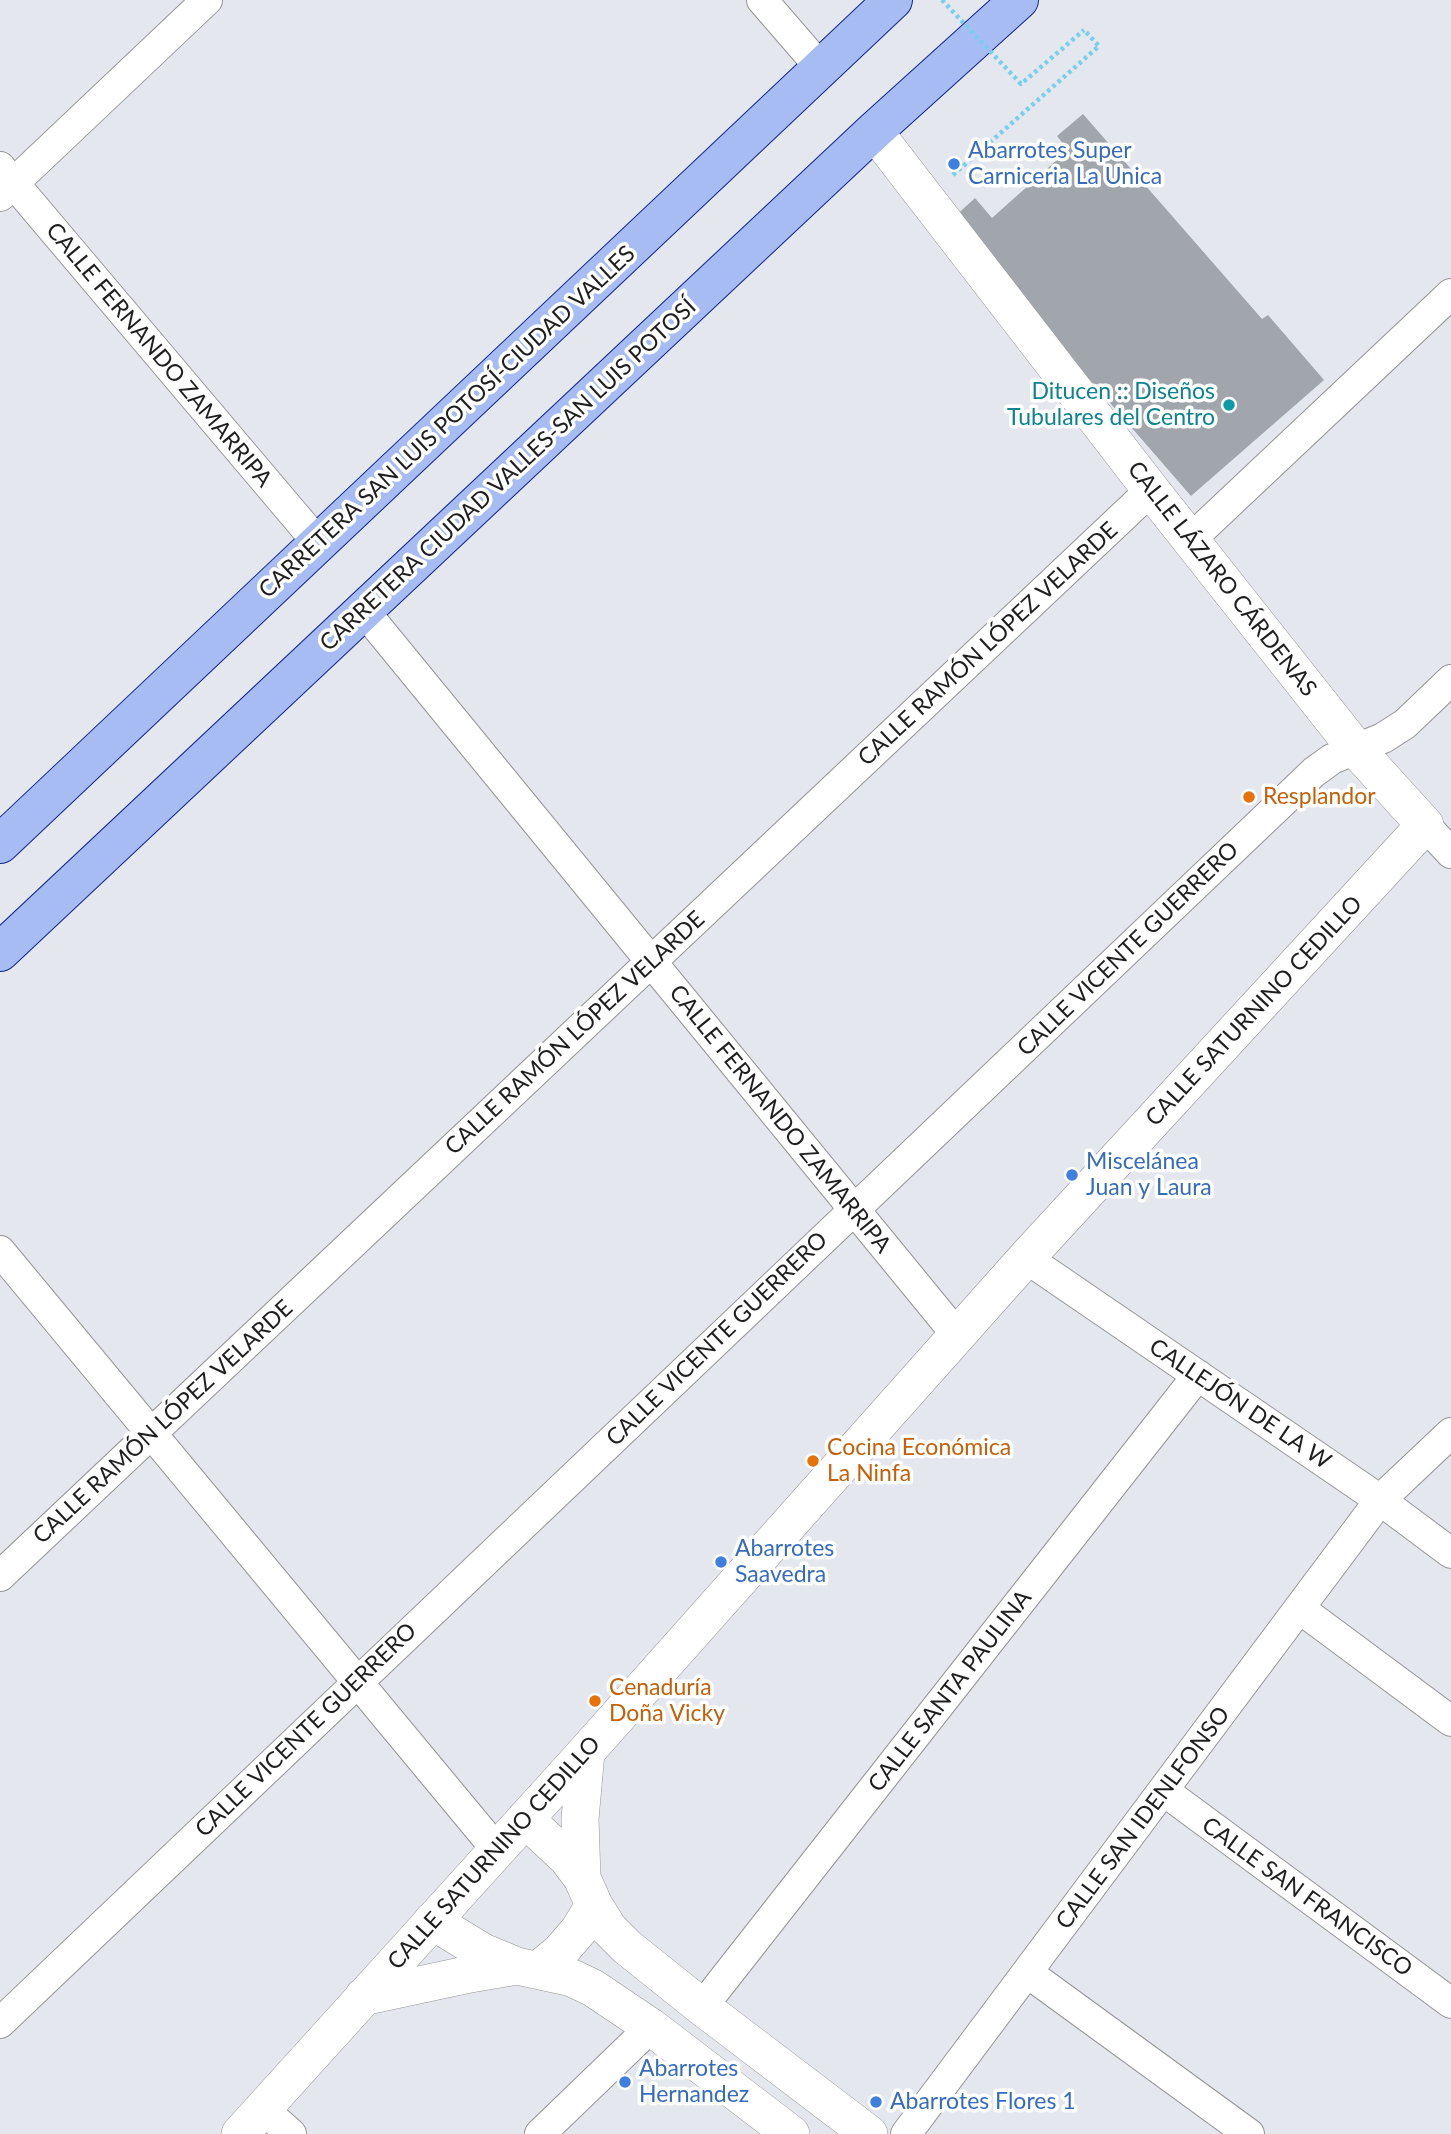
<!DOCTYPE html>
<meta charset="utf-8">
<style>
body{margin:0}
canvas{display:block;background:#e5e7ee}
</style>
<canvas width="1451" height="2134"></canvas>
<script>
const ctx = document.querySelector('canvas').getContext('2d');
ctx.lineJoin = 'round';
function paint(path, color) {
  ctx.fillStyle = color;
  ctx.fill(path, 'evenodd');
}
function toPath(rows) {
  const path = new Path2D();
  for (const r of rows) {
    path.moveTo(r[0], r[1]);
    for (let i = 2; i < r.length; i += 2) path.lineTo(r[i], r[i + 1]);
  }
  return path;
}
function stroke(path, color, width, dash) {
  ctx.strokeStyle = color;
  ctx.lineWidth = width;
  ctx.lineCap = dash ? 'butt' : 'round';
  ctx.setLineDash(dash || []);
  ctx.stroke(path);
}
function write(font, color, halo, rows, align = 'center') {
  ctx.font = font + ' Lato,sans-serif';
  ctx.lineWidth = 7;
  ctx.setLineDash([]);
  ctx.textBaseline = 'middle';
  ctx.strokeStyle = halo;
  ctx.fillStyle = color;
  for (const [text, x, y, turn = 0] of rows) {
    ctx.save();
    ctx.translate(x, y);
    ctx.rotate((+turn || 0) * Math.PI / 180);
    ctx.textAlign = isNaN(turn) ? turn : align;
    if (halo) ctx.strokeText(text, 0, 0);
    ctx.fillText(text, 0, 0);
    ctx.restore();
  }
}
paint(toPath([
 [1083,114,1262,319,1268,315,1324,380,1191,496,951,220,975,198,992,218,1068,150,1057,136]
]), '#a1a6ac');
const minor = toPath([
 [762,0,820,67],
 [0,167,319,544],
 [0,196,207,0],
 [1191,539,1451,294],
 [364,611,957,1335],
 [1425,825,1451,853],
 [0,1251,497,1850],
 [1026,1258,1380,1500,1451,1553],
 [0,1576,1151,490],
 [1299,1608,1451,1721],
 [1164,1791,1451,2003],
 [1028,1973,1249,2134],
 [702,2007,1198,1375],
 [0,2023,1314,772,1332,759,1383,738,1405,724,1451,680],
 [263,2109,291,2134],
 [540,2134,651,2027],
 [906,2134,1380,1500,1451,1433]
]);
const tertiary = toPath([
 [525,1819,567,1858,582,1878,594,1905,609,1929,627,1947,702,2007,869,2134],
 [582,1878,580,1819,586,1752],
 [432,1921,483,1952,517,1966,572,1978,593,1988,651,2027,791,2134],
 [538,1970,560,1952,579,1930,594,1905],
 [363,1997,470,1974,517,1966],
 [240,2134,586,1752,1026,1258,1425,825,1356,749,1151,490,874,131]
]);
const primary = toPath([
 [0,844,893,0],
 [0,952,874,131,1019,0]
]);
stroke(minor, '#959595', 32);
stroke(tertiary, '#959595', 38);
stroke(primary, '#0e258a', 40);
stroke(toPath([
 [953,175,1099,46,1084,30]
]), '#78cfec', 4.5, [3.5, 3.5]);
stroke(minor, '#fff', 30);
stroke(tertiary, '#fff', 37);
stroke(primary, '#a6bcf3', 38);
stroke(toPath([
 [942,0,1021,84,1084,30]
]), '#78cfec', 4.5, [3.5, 3.5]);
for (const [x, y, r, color] of [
 [954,164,7,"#3f7fe0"],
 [1229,405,7,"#0f9aa8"],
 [1249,797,7,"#e8710a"],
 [1072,1175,7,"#3f7fe0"],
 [813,1461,7,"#e8710a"],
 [721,1562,7,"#3f7fe0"],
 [595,1701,7,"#e8710a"],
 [625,2082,7,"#3f7fe0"],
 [876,2102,7,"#3f7fe0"]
]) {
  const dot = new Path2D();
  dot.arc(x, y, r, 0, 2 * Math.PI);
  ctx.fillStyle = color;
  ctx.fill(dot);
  stroke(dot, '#fff', 2.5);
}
write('23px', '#366cbe', '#fff', [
 ["Abarrotes Super",968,151],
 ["Carniceria La Unica",968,177],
 ["Miscelánea",1086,1162],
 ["Juan y Laura",1086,1188],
 ["Abarrotes",735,1549],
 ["Saavedra",735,1575],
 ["Abarrotes",639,2069],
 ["Hernandez",639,2095],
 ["Abarrotes Flores 1",890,2102]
], 'left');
write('23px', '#1e1e1e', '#fff', [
 ["CALLE FERNANDO ZAMARRIPA",159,355,50],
 ["CARRETERA SAN LUIS POTOSÍ-CIUDAD VALLES",447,422,-43],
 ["CARRETERA CIUDAD VALLES-SAN LUIS POTOSÍ",508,475,-43],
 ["CALLE LÁZARO CÁRDENAS",1222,579,52],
 ["CALLE RAMÓN LÓPEZ VELARDE",988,644,-43],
 ["CALLE VICENTE GUERRERO",1128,949,-44],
 ["CALLE SATURNINO CEDILLO",1254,1011,-47],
 ["CALLE RAMÓN LÓPEZ VELARDE",575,1033,-43],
 ["CALLE FERNANDO ZAMARRIPA",780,1119,51],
 ["CALLE VICENTE GUERRERO",717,1339,-44],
 ["CALLEJÓN DE LA W",1240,1404,34],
 ["CALLE RAMÓN LÓPEZ VELARDE",163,1422,-43],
 ["CALLE SANTA PAULINA",950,1691,-52],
 ["CALLE VICENTE GUERRERO",306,1730,-44],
 ["CALLE SAN IDENLFONSO",1143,1818,-53],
 ["CALLE SATURNINO CEDILLO",494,1853,-48],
 ["CALLE SAN FRANCISCO",1307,1897,36]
]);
write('23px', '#0d838f', '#fff', [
 ["Ditucen :: Diseños",1215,392],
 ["Tubulares del Centro",1215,418]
], 'right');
write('23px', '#c56008', '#fff', [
 ["Resplandor",1263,797],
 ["Cocina Económica",827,1448],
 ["La Ninfa",827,1474],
 ["Cenaduría",609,1688],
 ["Doña Vicky",609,1714]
], 'left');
</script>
